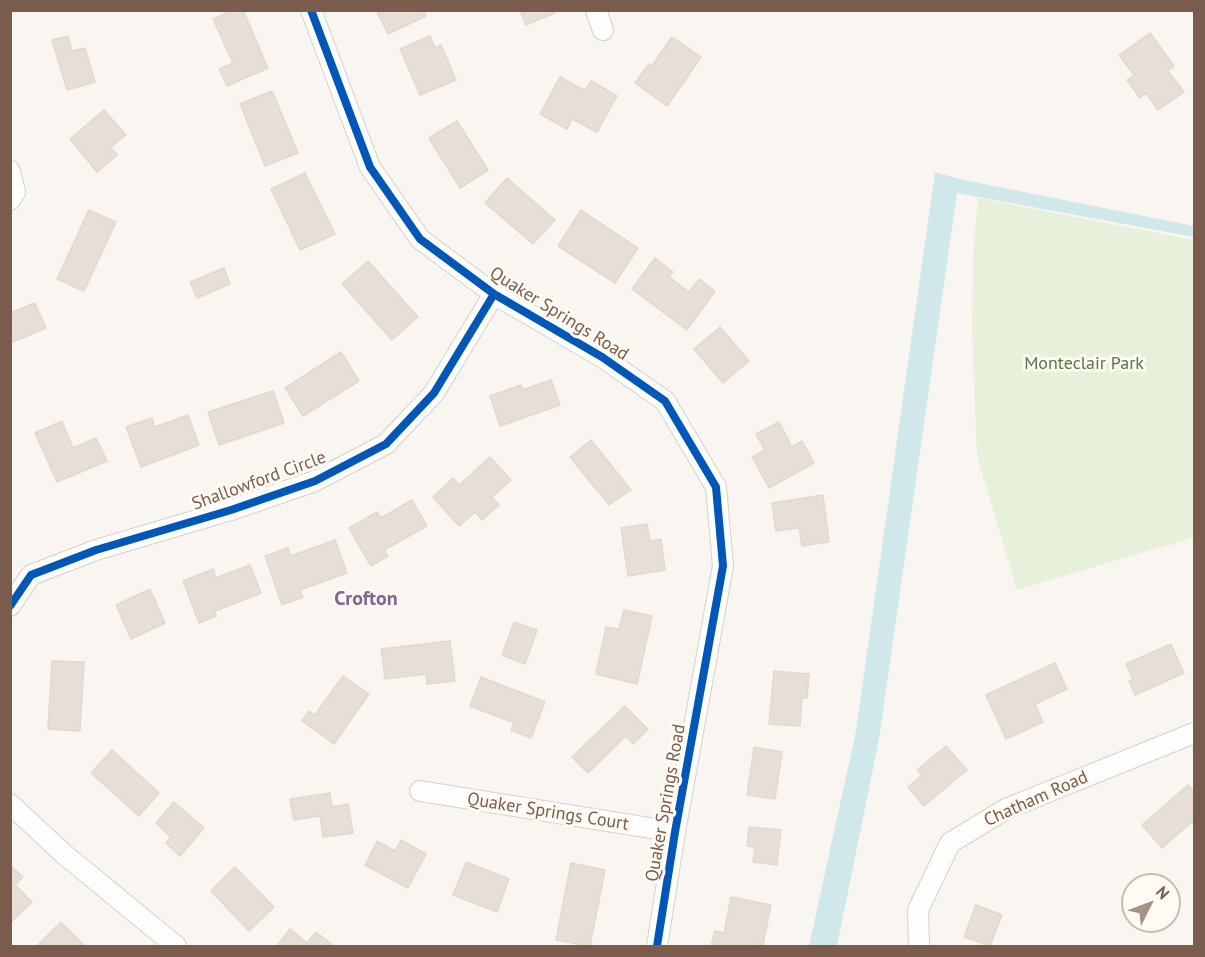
<!DOCTYPE html>
<style>
body{margin:0}
#map{position:relative;width:1205px;height:957px;overflow:hidden;background:#f9f5f0;font-family:"PT Sans",sans-serif}
canvas{display:block}
.frame{position:absolute;inset:0;border:12px solid #7a5c4d;pointer-events:none}
.north{position:absolute;left:1121px;top:873px;width:60px;height:60px;box-sizing:border-box;background:#fffaf3;border:2px solid #cabbb1;border-radius:50%;rotate:48deg;font-size:16px;font-weight:700;line-height:24px;text-align:center;color:#7a5c4d}
.north::after{content:'';display:block;margin:auto;width:21px;height:27px;background:#a69286;clip-path:polygon(50% 0,100% 100%,50% 72%,0 100%)}
</style>
<div id="map">
<canvas width="1205" height="957"></canvas>
<div class="frame"></div>
<div class="north">N</div>
</div>
<script>
const ctx = document.querySelector('canvas').getContext('2d');
ctx.lineJoin = 'round';
function paint(path, color) {
  ctx.fillStyle = color;
  ctx.fill(path, 'evenodd');
}
function toPath(rows) {
  const path = new Path2D();
  for (const r of rows) {
    path.moveTo(r[0], r[1]);
    for (let i = 2; i < r.length; i += 2) path.lineTo(r[i], r[i + 1]);
  }
  return path;
}
function stroke(path, color, width, dash) {
  ctx.strokeStyle = color;
  ctx.lineWidth = width;
  ctx.lineCap = dash ? 'butt' : 'round';
  ctx.setLineDash(dash || []);
  ctx.stroke(path);
}
function write(font, color, halo, rows, align = 'center') {
  ctx.font = font + ' "PT Sans",sans-serif';
  ctx.lineWidth = 6;
  ctx.setLineDash([]);
  ctx.textBaseline = 'middle';
  ctx.strokeStyle = halo;
  ctx.fillStyle = color;
  for (const [text, x, y, turn = 0] of rows) {
    ctx.save();
    ctx.translate(x, y);
    ctx.rotate((+turn || 0) * Math.PI / 180);
    ctx.textAlign = isNaN(turn) ? turn : align;
    if (halo) ctx.strokeText(text, 0, 0);
    ctx.fillText(text, 0, 0);
    ctx.restore();
  }
}
paint(toPath([
 [978,198,1194,240,1194,537,1017,590,977,456,972,329,973,258]
]), '#e7f0db');
paint(toPath([
 [935,172,959,179,1194,226,1194,237,957,193,879,739,837,946,809,946,856,731]
]), '#d0e8ea');
const building = toPath([
 [234,10,243,10,268,68,227,86,219,69,233,63,213,19,234,10],
 [376,10,423,10,426,16,388,34,376,10],
 [520,10,554,10,555,13,526,25,520,10],
 [1150,33,1174,66,1168,71,1184,92,1158,110,1146,93,1140,98,1127,80,1134,75,1119,55,1150,33],
 [68,36,72,51,85,48,95,82,67,90,52,40,68,36],
 [430,36,435,48,441,45,456,80,420,95,400,49,430,36],
 [672,37,701,57,667,106,635,83,649,64,652,66,672,37],
 [560,77,585,91,591,81,617,96,597,132,572,119,567,129,540,114,560,77],
 [272,91,298,153,265,166,240,104,272,91],
 [104,110,126,135,111,147,117,155,97,172,70,139,104,110],
 [457,121,488,170,460,188,429,138,457,121],
 [305,173,335,234,300,250,271,189,305,173],
 [507,178,555,220,533,244,485,203,507,178],
 [89,210,116,222,84,291,57,279,89,210],
 [581,210,638,248,615,283,558,246,581,210],
 [655,258,673,272,669,277,689,292,699,279,715,291,687,330,632,289,655,258],
 [368,261,418,317,392,340,342,284,368,261],
 [224,268,230,284,197,298,190,282,224,268],
 [35,303,46,328,10,343,10,313,35,303],
 [720,327,749,361,723,383,694,349,720,327],
 [341,352,359,381,303,416,285,388,341,352],
 [551,380,560,405,500,426,490,396,521,385,522,390,551,380],
 [273,391,284,423,219,445,208,412,273,391],
 [188,415,199,445,141,467,126,427,152,418,155,427,188,415],
 [62,421,73,448,96,438,107,461,57,482,35,433,62,421],
 [779,422,792,447,802,441,814,463,769,488,752,457,765,450,756,434,779,422],
 [591,440,631,490,609,505,570,457,591,440],
 [490,457,511,480,492,497,499,505,482,520,475,512,459,526,433,497,453,478,459,485,490,457],
 [823,495,829,542,802,546,799,528,776,531,772,503,823,495],
 [412,500,427,526,384,550,388,556,371,566,349,528,377,512,381,518,412,500],
 [647,524,650,541,661,539,665,570,628,576,621,528,647,524],
 [335,540,347,573,300,590,303,597,282,605,265,556,288,548,291,556,335,540],
 [250,565,261,593,215,611,216,616,199,623,183,581,213,569,216,578,250,565],
 [150,589,165,623,131,639,116,605,150,589],
 [624,610,652,616,637,684,596,674,606,627,619,629,624,610],
 [514,622,537,630,525,664,502,655,514,622],
 [450,641,455,681,427,684,426,674,385,679,381,649,450,641],
 [1171,644,1184,673,1135,695,1129,681,1133,680,1126,664,1171,644],
 [52,661,84,662,80,731,48,729,52,661],
 [1055,663,1067,689,1035,704,1043,722,1006,739,986,695,1055,663],
 [774,671,809,674,807,698,802,698,800,726,769,724,774,671],
 [343,676,369,694,334,744,302,721,309,711,315,715,343,676],
 [481,677,545,702,531,738,511,730,514,723,470,706,481,677],
 [625,706,648,729,633,744,626,736,588,773,572,757,625,706],
 [946,746,967,770,924,806,908,787,922,775,917,770,946,746],
 [754,747,782,752,775,799,747,795,754,747],
 [112,750,159,793,139,816,91,773,112,750],
 [1188,785,1194,793,1194,820,1162,848,1142,825,1188,785],
 [330,793,332,807,348,804,353,833,323,837,320,816,294,820,290,799,330,793],
 [174,802,204,828,180,856,166,843,171,837,156,823,174,802],
 [749,827,781,830,777,865,753,862,755,847,747,846,749,827],
 [401,840,426,854,408,888,365,865,377,841,395,851,401,840],
 [466,862,509,879,497,912,453,895,466,862],
 [571,863,605,870,590,946,556,940,571,863],
 [10,865,23,877,15,885,32,902,10,923,10,865],
 [235,867,274,907,249,931,211,891,235,867],
 [731,897,771,905,763,945,755,943,755,946,711,946,715,931,724,933,731,897],
 [976,905,1002,915,990,946,964,937,976,905],
 [61,922,85,946,37,946,61,922],
 [290,929,307,943,316,932,334,946,277,946,290,929]
]);
paint(building, '#e6ded7');
stroke(building, '#e2d8d2', 1.5);
const street = toPath([
 [311,10,370,167,420,239,494,294,602,357,665,401,716,487,723,566,675,832,657,946],
 [596,10,603,30],
 [10,171,15,192,10,200],
 [10,606,31,575,96,550,231,510,315,481,386,444,434,393,494,294],
 [420,791,675,832],
 [10,804,65,855,176,946],
 [919,946,918,910,950,843,1006,809,1194,733]
]);
stroke(street, '#d7d1cb', 22);
stroke(street, '#fefefd', 20);
stroke(toPath([
 [311,10,370,167,420,239,494,294,602,357,665,401,716,487,723,566,675,832,657,946],
 [10,606,31,575,96,550,231,510,315,481,386,444,434,393,494,294]
]), '#0057b8', 8);
write('18px', '#7a5c4d', '#fffaf3', [
 ["Quaker Springs Road",559,314,32],
 ["Shallowford Circle",259,481,-20],
 ["Chatham Road",1036,799,-24],
 ["Quaker Springs Road",666,803,-80],
 ["Quaker Springs Court",548,812,9]
]);
write('18px', '#537a41', '#fffaf3', [
 ["Monteclair Park",1084,364]
]);
write('bold 20px', '#846695', '#fffaf3', [
 ["Crofton",366,599]
]);
</script>
